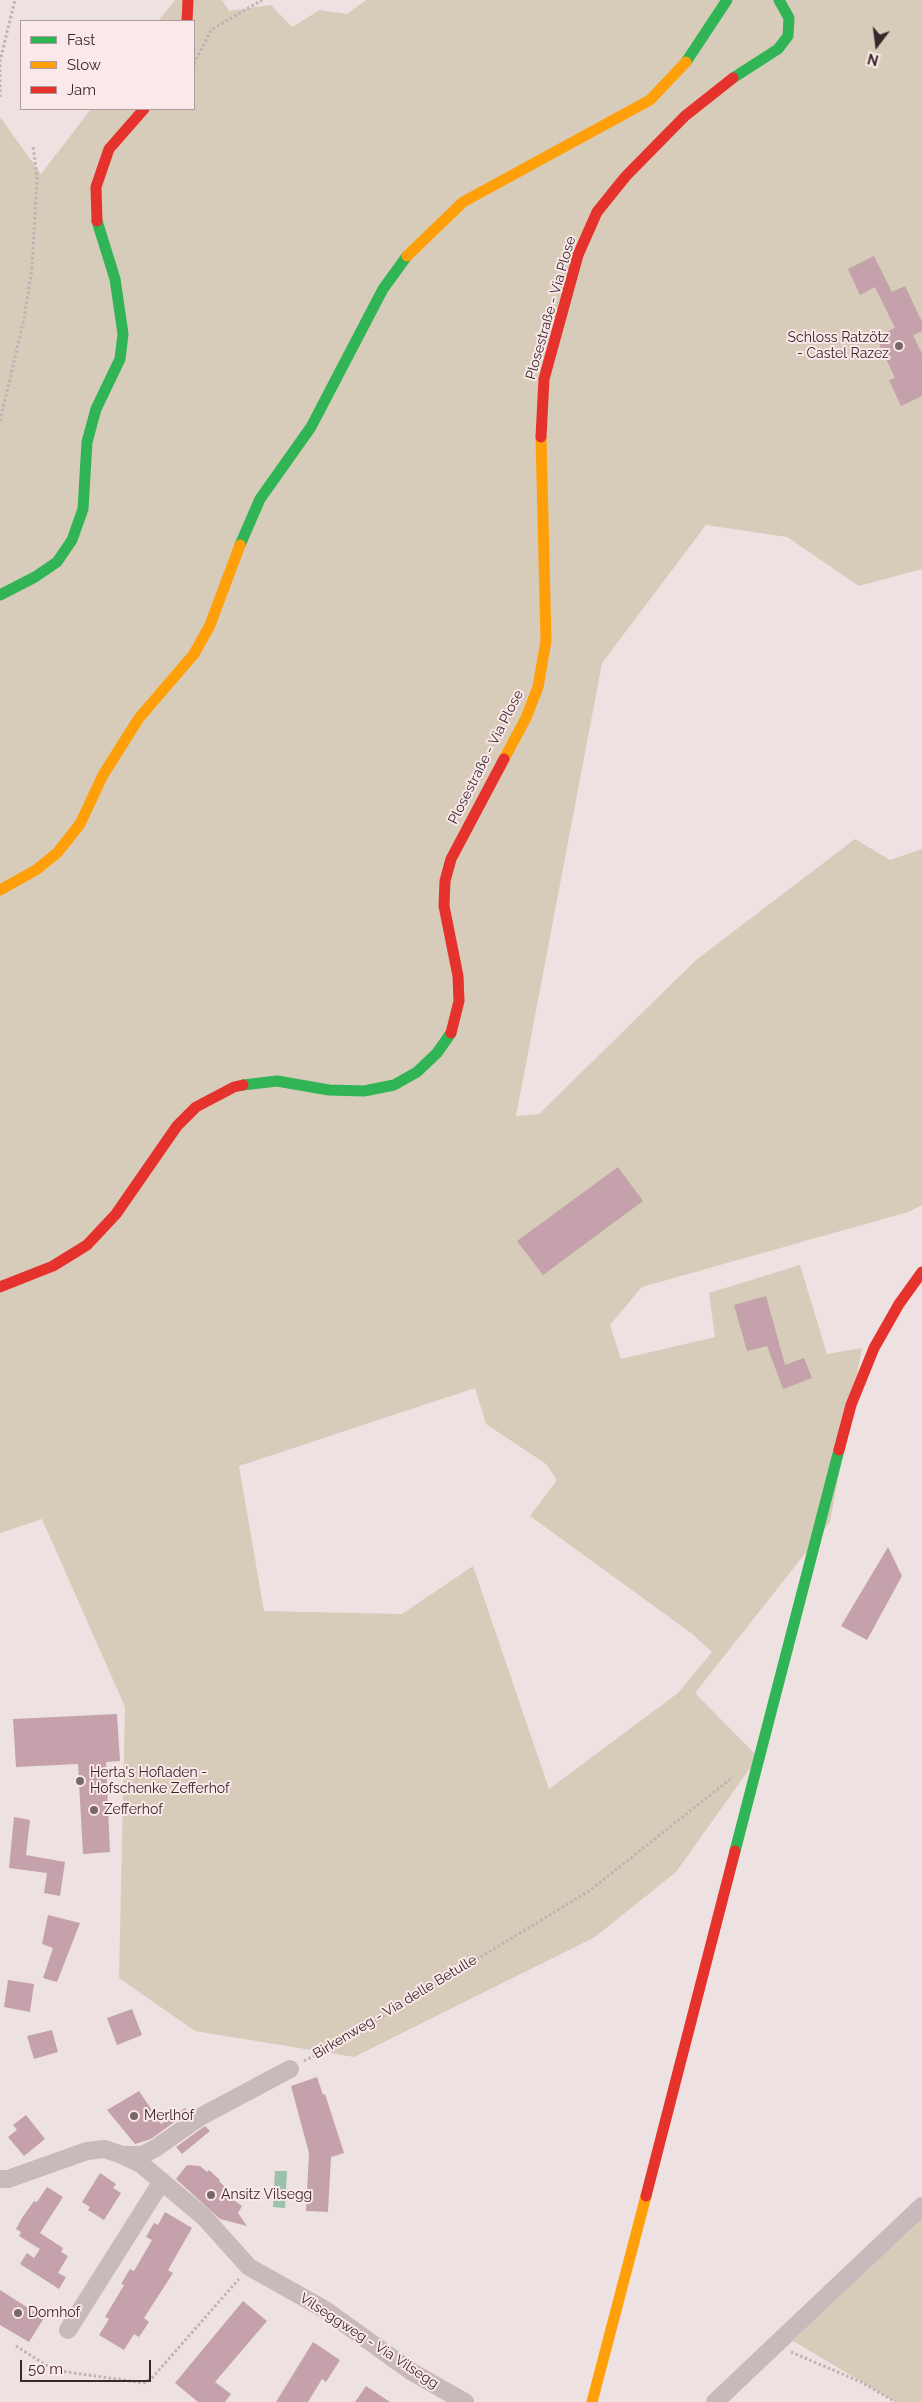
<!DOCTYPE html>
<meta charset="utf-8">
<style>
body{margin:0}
#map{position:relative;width:922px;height:2402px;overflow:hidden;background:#eee1e1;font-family:Raleway,sans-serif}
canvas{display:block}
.legend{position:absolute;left:20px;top:20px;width:175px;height:90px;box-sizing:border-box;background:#fbe8e9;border:1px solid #ad9b9d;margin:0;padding:6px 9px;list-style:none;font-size:15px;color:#39272c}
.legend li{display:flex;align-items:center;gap:10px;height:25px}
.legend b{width:25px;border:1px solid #ad9b9d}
.north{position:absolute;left:852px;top:20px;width:50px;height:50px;-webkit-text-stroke:4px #fbe8e9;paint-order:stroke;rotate:195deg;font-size:14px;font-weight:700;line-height:20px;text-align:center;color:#39272c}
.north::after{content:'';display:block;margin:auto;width:18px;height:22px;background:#39272c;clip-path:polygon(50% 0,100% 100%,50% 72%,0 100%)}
.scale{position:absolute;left:20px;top:2360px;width:131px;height:22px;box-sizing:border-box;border:2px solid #39272c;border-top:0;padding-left:6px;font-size:15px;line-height:18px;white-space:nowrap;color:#39272c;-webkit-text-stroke:4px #fbe8e9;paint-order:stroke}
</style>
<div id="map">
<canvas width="922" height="2402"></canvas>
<ul class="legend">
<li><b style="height:6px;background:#30b455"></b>Fast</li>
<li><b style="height:6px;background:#ff9f0a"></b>Slow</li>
<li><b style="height:6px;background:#e5322d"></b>Jam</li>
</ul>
<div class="north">N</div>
<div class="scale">50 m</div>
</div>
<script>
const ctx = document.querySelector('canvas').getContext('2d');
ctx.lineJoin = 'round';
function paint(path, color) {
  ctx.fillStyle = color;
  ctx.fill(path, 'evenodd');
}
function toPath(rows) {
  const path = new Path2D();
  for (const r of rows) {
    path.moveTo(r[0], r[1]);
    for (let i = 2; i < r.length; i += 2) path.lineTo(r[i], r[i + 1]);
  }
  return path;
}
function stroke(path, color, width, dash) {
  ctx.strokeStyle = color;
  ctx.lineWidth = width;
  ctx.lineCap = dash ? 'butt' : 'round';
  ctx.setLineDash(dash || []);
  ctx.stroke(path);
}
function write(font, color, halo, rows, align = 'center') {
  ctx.font = font + ' Raleway,sans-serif';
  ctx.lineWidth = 4;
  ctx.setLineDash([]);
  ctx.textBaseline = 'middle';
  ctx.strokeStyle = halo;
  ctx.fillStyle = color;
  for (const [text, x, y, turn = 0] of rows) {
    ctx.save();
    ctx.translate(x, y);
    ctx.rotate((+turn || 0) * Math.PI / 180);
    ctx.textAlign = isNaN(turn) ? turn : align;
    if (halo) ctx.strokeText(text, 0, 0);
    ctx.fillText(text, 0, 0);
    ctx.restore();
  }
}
paint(toPath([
 [175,0,222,0,229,11,271,5,292,27,320,10,347,14,366,0,922,0,922,569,859,586,787,537,706,525,602,663,516,1116,539,1114,696,960,855,839,890,860,922,849,922,1205,908,1212,642,1287,610,1325,621,1359,715,1337,709,1293,800,1265,827,1354,862,1348,830,1522,695,1693,758,1757,676,1872,595,1937,354,2057,195,2031,119,1978,125,1707,42,1519,0,1533,0,117,41,174,91,109,194,109,194,21,158,21],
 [475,1388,486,1424,546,1464,557,1480,530,1516,691,1633,712,1652,678,1693,549,1789,473,1566,402,1614,264,1611,239,1466],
 [922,2218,922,2402,896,2402,793,2341]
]), '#d7ccb9');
paint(toPath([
 [275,2171,287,2171,285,2208,273,2207]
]), '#9ac2aa');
paint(toPath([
 [874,256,892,292,905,286,922,322,922,331,913,335,922,354,922,396,901,406,889,380,895,378,876,337,895,328,875,287,860,295,848,269],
 [618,1167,643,1201,543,1275,517,1241],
 [766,1296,785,1365,804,1358,812,1378,783,1389,767,1346,747,1351,734,1305],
 [888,1547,902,1576,867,1640,841,1626],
 [117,1714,120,1761,106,1762,110,1852,83,1854,78,1764,16,1767,13,1719],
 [14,1817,30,1820,26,1855,65,1862,60,1896,44,1893,47,1873,9,1868],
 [48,1915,80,1923,57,1982,43,1978,53,1948,42,1944],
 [8,1980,34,1984,30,2012,4,2007],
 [132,2009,142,2035,117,2045,107,2018],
 [52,2030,58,2052,34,2059,27,2036],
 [317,2077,323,2095,325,2094,344,2153,331,2157,328,2212,306,2211,309,2153,291,2086],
 [139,2091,161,2124,185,2108,188,2112,151,2139,135,2144,107,2110],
 [26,2115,45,2139,24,2156,8,2137,17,2130,13,2125],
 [205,2126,210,2131,182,2154,176,2147],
 [187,2165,200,2166,207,2172,209,2170,220,2180,219,2181,232,2194,229,2197,242,2206,238,2213,247,2226,220,2219,176,2179],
 [100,2173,116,2184,113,2188,121,2193,104,2220,88,2210,90,2207,82,2202],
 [47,2187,63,2197,40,2233,63,2248,61,2252,68,2256,58,2273,66,2277,59,2289,20,2264,27,2253,34,2258,40,2249,19,2236,21,2232,16,2229,22,2218,34,2201,37,2202],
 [165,2212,192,2228,168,2270,173,2273,144,2318,149,2322,139,2337,134,2334,124,2350,99,2335,109,2319,105,2317,124,2285,121,2284,130,2269,134,2271,152,2240,146,2237,154,2223,158,2225],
 [0,2290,44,2318,29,2342,0,2325],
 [243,2301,267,2321,215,2382,231,2394,225,2402,198,2402,175,2383],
 [313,2342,340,2360,326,2382,322,2379,308,2402,276,2402],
 [366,2386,390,2402,355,2402]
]), '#c4a1ab');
stroke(toPath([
 [194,64,211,30,262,0],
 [0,97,0,61,15,0],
 [0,421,24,319,32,268,37,178,33,145],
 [304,2061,351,2036,589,1891,733,1777],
 [16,2346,52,2369,60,2371,144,2383,152,2378,239,2279],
 [791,2352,861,2382,896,2402]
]), '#c0b2b4', 3, [2.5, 2.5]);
stroke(toPath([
 [122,2155,141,2164,204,2217,249,2267,324,2309,412,2372,465,2402],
 [0,2179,8,2179,87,2151,105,2149,122,2155,142,2155,156,2148,200,2117,290,2069],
 [68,2330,162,2181],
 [715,2402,922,2206]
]), '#c8b9bb', 18);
stroke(toPath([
 [686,62,727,0],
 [733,78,778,49,788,36,789,18,779,0],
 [240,545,260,499,311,427,383,289,407,256],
 [0,595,35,577,57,562,72,540,83,509,87,442,96,409,120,359,123,334,115,279,97,221],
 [243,1085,277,1081,329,1090,364,1091,394,1085,417,1072,437,1053,451,1033],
 [735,1851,839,1450]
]), '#30b455', 11);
stroke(toPath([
 [407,256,463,202,650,100,686,62],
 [504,759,526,718,538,687,546,641,541,437],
 [0,890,36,870,57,853,80,824,103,775,139,718,194,654,210,625,240,545],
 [592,2402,646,2196]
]), '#ff9f0a', 11);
stroke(toPath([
 [187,21,188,0],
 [97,221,96,187,109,149,144,109],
 [541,437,544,379,578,255,597,212,626,176,685,116,733,78],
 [451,1033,459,1001,458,976,444,906,445,881,451,859,504,759],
 [0,1287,53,1266,87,1245,116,1214,177,1126,196,1107,234,1087,243,1085],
 [839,1450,851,1405,874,1348,899,1304,922,1272],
 [646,2196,735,1851]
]), '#e5322d', 11);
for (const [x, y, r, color] of [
 [899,346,5,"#78686b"],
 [80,1781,5,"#78686b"],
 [94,1810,5,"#78686b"],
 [134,2116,5,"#78686b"],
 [211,2195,5,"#78686b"],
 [18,2313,5,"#78686b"]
]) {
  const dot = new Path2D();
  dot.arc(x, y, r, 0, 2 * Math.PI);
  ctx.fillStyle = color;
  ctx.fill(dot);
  stroke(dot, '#fbe8e9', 2);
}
write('14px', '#39272c', '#fbe8e9', [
 ["Plosestraße - Via Plose",551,308,-74],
 ["Plosestraße - Via Plose",486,757,-63],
 ["Birkenweg - Via delle Betulle",395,2007,-31],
 ["Vilseggweg - Via Vilsegg",369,2341,33]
]);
write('14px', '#39272c', '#fbe8e9', [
 ["Schloss Ratzötz",889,338,"right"],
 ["- Castel Razez",889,354,"right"],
 ["Herta's Hofladen -",90,1773],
 ["Hofschenke Zefferhof",90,1789],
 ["Zefferhof",104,1810],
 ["Merlhof",144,2116],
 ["Ansitz Vilsegg",221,2195],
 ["Domhof",28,2313]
], 'left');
</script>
